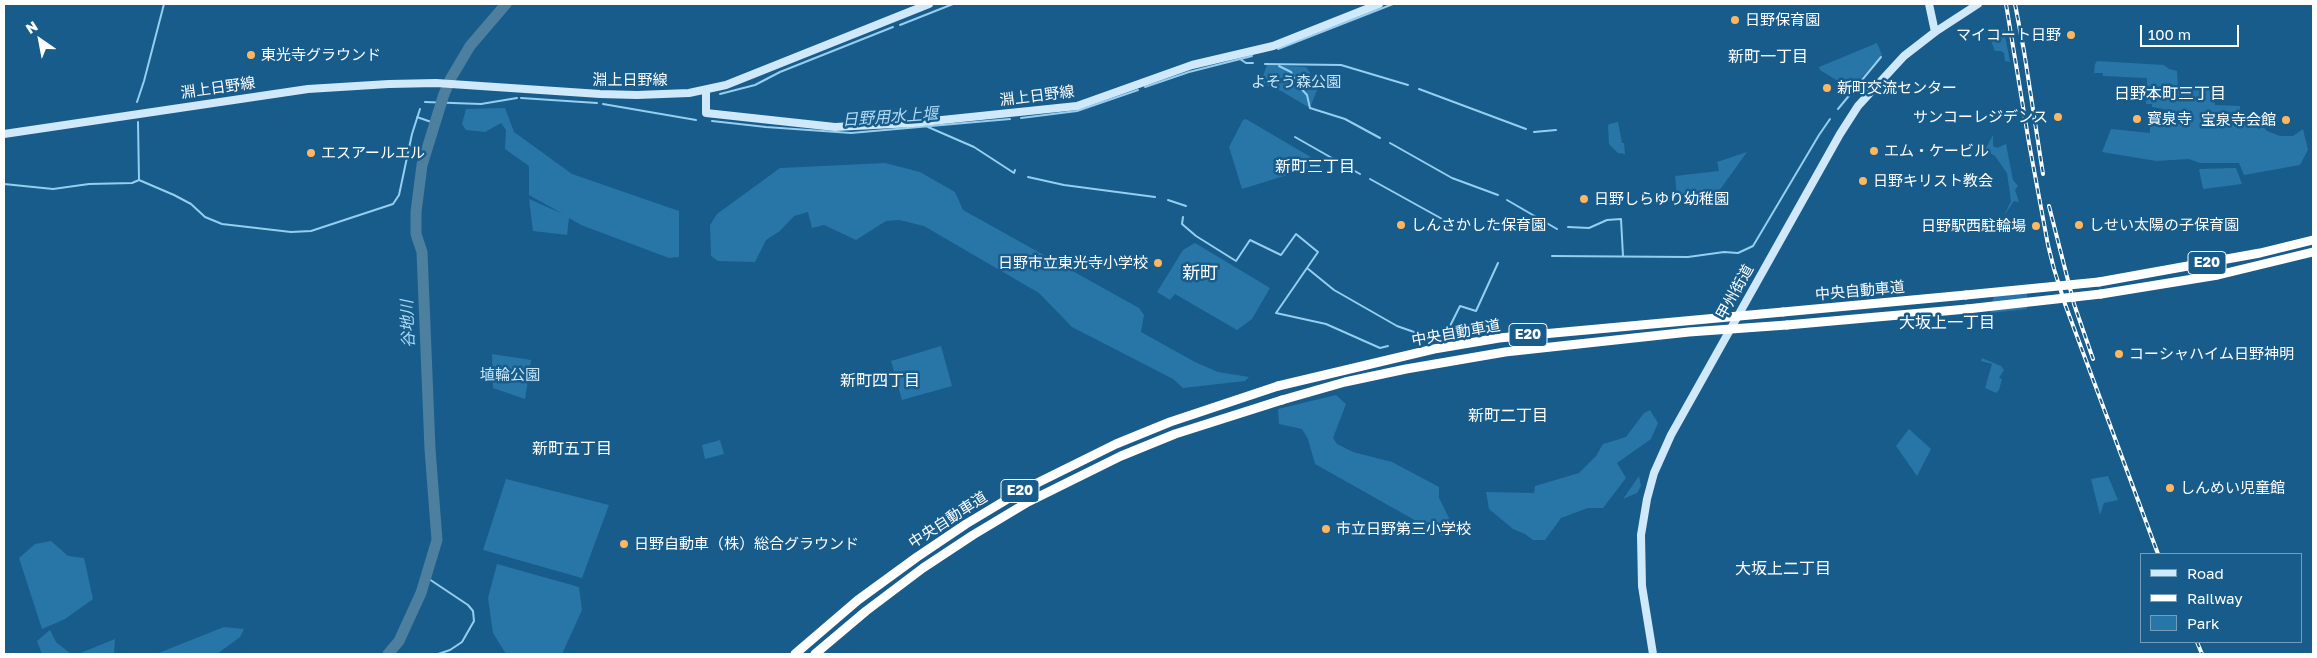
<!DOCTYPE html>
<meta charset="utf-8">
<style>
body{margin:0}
#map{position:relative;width:2317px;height:658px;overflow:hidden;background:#185c8b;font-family:"Golos Text",sans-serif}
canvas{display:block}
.frame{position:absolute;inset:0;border:5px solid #fff;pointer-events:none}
.legend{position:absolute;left:2140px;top:553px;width:162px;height:90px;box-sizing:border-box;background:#185c8b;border:1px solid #749db9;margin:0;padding:6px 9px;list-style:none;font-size:15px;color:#fff}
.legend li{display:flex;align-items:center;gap:10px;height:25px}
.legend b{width:25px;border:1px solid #749db9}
.north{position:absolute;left:15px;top:15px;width:50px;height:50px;-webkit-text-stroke:4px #185c8b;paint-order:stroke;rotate:327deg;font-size:14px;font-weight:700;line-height:20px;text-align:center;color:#fff}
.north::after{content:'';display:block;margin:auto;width:18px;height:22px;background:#fff;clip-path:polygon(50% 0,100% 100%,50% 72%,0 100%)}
.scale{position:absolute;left:2140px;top:25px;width:99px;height:22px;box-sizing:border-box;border:2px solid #fff;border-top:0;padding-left:6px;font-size:15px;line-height:18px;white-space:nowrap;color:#fff;-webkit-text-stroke:4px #185c8b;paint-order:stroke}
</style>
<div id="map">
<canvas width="2317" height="658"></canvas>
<div class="frame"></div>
<ul class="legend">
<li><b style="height:6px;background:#cfe8fa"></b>Road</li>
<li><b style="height:6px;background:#fff"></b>Railway</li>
<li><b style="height:14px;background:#2776a7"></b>Park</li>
</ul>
<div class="north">N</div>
<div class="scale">100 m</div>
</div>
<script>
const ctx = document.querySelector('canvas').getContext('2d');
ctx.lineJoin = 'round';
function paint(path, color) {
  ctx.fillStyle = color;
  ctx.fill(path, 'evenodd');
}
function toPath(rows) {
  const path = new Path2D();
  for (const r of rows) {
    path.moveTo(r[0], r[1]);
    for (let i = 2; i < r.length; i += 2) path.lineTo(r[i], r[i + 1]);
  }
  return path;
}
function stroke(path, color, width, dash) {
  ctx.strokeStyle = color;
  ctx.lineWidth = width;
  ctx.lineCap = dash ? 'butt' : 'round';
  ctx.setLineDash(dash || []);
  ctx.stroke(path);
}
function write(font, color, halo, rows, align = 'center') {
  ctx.font = font + ' "Golos Text","Noto Sans JP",sans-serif';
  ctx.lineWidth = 5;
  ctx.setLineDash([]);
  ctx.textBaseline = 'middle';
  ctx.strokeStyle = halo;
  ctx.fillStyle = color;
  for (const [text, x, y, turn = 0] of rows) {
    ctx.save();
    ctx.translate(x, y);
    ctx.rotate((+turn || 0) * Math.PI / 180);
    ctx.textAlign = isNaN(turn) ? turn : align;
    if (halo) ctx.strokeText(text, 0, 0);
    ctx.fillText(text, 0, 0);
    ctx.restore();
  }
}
paint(toPath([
 [2004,30,2010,62,2005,61,2004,53,2001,51,1995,51,1991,41,1995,32],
 [1877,43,1882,55,1851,89,1820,70,1819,67],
 [2097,61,2164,65,2169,69,2177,71,2178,90,2212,90,2215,105,2240,106,2240,120,2260,123,2267,131,2280,136,2293,136,2303,129,2308,150,2300,165,2244,175,2239,163,2200,163,2189,159,2156,161,2102,152,2111,129,2150,133,2150,120,2179,121,2179,112,2152,107,2152,104,2146,104,2147,78,2103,76,2103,73,2094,73,2095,64],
 [1267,65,1306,67,1319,85,1310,108,1281,91,1264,84,1262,79],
 [505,108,514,132,572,174,679,211,679,257,669,258,581,225,569,218,567,235,533,231,529,199,563,214,529,195,529,166,505,149,506,130,501,123,485,132,466,130,462,124,466,109],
 [1246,119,1314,159,1313,167,1242,189,1229,147,1243,120],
 [1618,122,1622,143,1624,143,1625,154,1618,153,1609,144,1608,126,1609,124],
 [1993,135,1993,146,1997,148,2006,144,2013,180,2018,186,2015,190,2019,202,2014,201,2004,216,2011,201,2007,173,1995,156,1985,150],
 [1747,152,1719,191,1680,198,1677,196,1675,176,1719,171,1717,162],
 [885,163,920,172,955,192,963,210,1139,308,1144,315,1141,332,1195,362,1218,372,1249,377,1245,381,1183,388,1173,379,1072,327,1039,293,924,226,899,220,886,221,856,240,824,225,812,228,808,212,794,216,780,231,766,240,755,262,718,261,711,256,710,225,717,214,780,168],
 [2236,168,2242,184,2203,189,2199,169],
 [1195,243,1270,288,1252,319,1237,330,1175,294,1170,300,1157,292,1183,250],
 [2027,287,2027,309,1990,313,1995,290],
 [941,346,952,386,902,400,891,361],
 [492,354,531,360,525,399,493,388],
 [1982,358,2001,366,2004,370,1999,378,2002,379,1999,390,1996,393,1985,388,1992,364,1981,361],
 [1336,395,1346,404,1333,438,1337,444,1353,452,1392,462,1439,487,1439,498,1450,520,1450,527,1443,536,1315,464,1308,439,1302,429,1279,424,1278,409],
 [1650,410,1658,423,1651,439,1617,463,1626,478,1603,508,1588,508,1561,518,1545,540,1533,540,1525,534,1513,529,1489,509,1486,492,1534,493,1535,486,1579,473,1596,456,1603,444,1626,437,1644,413],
 [1909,429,1931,449,1917,476,1896,446],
 [720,440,724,454,705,459,702,445],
 [1639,476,1641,486,1637,493,1623,499],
 [2108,476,2118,500,2104,503,2100,515,2091,479],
 [506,479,609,505,582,578,483,550],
 [51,541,68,556,84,558,93,599,65,619,42,629,19,558,35,544],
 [497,564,579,587,582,610,562,654,506,654,493,633,488,598],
 [224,627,244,629,240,637,217,654,156,654],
 [50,630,56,642,71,654,42,654,37,641],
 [115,639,114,654,78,654]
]), '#2776a7');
stroke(toPath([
 [900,25,953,4],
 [1278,49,1393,4],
 [1240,59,1246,63,1253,63],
 [1265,64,1341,65,1408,85],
 [1279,66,1291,72,1297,84,1307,95,1310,108,1345,119,1380,138],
 [1145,87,1189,72,1252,56],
 [1419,89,1526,129],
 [720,94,755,85,780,72,893,27],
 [521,98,597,103],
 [137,102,144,81,164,4],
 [425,102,481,104,517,98],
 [603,104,696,120],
 [1838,109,1881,57],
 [417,117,434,123],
 [1021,118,1077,111,1138,90],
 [712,121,766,127,851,133,1010,119],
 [138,122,139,180],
 [928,127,974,147,1014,173,1015,170],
 [1534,132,1556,130],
 [1295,137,1360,174],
 [1390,143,1452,178,1498,195],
 [1028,177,1064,185,1155,197],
 [1370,179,1444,220],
 [139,180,174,195,191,204,205,217,222,224,291,232,311,231,393,204,399,195,412,134,420,109],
 [4,184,53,189,89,184,132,183,139,180],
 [1168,200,1186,206],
 [1507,200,1557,229],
 [1183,217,1182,224,1196,236,1236,261,1250,240,1281,255,1296,234,1318,252,1276,313,1326,324,1380,348,1388,346],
 [1568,227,1589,228,1607,220,1621,219,1623,256],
 [1552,256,1688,257,1724,252,1738,253,1753,246,1819,135,1830,119],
 [1307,268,1334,290,1397,326,1414,332,1442,337,1445,336,1460,306,1476,311,1498,263],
 [426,577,468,605,473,611,474,621,462,642,450,650,438,654]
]), '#94cef1', 2);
stroke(toPath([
 [388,654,399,641,421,593,437,540,430,449,422,252,416,234,416,212,422,165,444,94,451,78,470,46,506,4]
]), '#4d7f9f', 11);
stroke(toPath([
 [1929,4,1935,32],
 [706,90,706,113,835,127,913,123,1077,106,1192,65,1273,46,1379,4],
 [4,134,308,89,389,84,436,83,600,94,637,95,689,93,726,85,929,4],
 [1653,654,1642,586,1641,535,1647,499,1654,473,1671,435,1840,134,1858,106,1904,56,1935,32,1978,4]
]), '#cfe8fa', 8);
stroke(toPath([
 [2099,282,2260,253,2313,240],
 [2101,294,2218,275,2313,252],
 [1783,312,1966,295],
 [1787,325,1967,309],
 [795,654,858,600,917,557,966,524,1021,491,1116,444,1170,422,1278,386],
 [815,654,866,611,923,568,973,535,1028,502,1121,456,1175,434,1282,400]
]), '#fff', 9);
const rail = toPath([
 [2006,4,2029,143,2048,245,2054,269,2065,304,2158,554],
 [2015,4,2024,51,2043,174],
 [2049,206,2074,304,2093,359],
 [2197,642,2202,654]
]);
stroke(rail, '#fff', 4);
stroke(rail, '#185c8b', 2, [5.5]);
stroke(toPath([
 [1966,295,2099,282],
 [1967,309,2101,294],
 [1278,386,1434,349,1499,338,1783,312],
 [1282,400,1345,382,1406,369,1505,352,1689,332,1787,325]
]), '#fff', 9);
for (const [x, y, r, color] of [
 [1735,20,5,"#ffb75f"],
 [2071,35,5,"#ffb75f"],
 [251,55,5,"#ffb75f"],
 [1827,88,5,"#ffb75f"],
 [2058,117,5,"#ffb75f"],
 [2137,119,5,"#ffb75f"],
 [2286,120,5,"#ffb75f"],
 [1874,151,5,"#ffb75f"],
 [311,153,5,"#ffb75f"],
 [1863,181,5,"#ffb75f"],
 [1584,199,5,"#ffb75f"],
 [1401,225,5,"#ffb75f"],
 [2079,225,5,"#ffb75f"],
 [2036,226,5,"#ffb75f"],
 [1158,263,5,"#ffb75f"],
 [2119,354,5,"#ffb75f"],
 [2170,488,5,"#ffb75f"],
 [1326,529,5,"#ffb75f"],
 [624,544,5,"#ffb75f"]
]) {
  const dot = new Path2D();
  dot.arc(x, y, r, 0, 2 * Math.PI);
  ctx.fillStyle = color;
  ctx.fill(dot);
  stroke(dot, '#185c8b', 2);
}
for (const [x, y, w] of [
 [2207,263,38],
 [1528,335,38],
 [1020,491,38]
]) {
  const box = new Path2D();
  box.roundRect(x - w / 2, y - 11.5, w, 23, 4);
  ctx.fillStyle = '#185c8b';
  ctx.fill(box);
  stroke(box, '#fff', 1);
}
write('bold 14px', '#fff', null, [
 ["E20",2207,263],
 ["E20",1528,335],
 ["E20",1020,491]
]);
write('15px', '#fff', '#185c8b', [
 ["日野保育園",1745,20],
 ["マイコート日野",2061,35,"right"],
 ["東光寺グラウンド",261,55],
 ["新町交流センター",1837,88],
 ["サンコーレジデンス",2048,117,"right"],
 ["寳泉寺",2147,119],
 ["宝泉寺会館",2276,120,"right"],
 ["エム・ケービル",1884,151],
 ["エスアールエル",321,153],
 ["日野キリスト教会",1873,181],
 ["日野しらゆり幼稚園",1594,199],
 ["しんさかした保育園",1411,225],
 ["しせい太陽の子保育園",2089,225],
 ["日野駅西駐輪場",2026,226,"right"],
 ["日野市立東光寺小学校",1148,263,"right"],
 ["コーシャハイム日野神明",2129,354],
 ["しんめい児童館",2180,488],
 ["市立日野第三小学校",1336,529],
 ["日野自動車（株）総合グラウンド",634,544]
], 'left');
write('15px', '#fff', '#185c8b', [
 ["淵上日野線",630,80],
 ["淵上日野線",218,88,-8],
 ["淵上日野線",1037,96,-7],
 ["中央自動車道",1860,291,-5],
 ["甲州街道",1735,292,-61],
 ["中央自動車道",1456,333,-10],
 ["中央自動車道",948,520,-33]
]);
write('15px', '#c7e7fa', '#185c8b', [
 ["よそう森公園",1296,82],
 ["埴輪公園",510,375]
]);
write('16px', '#fff', '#185c8b', [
 ["新町一丁目",1768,57],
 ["日野本町三丁目",2170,94],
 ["新町三丁目",1315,167],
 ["大坂上一丁目",1947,323],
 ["新町四丁目",880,381],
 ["新町二丁目",1508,416],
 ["新町五丁目",572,449],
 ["大坂上二丁目",1783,569]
]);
write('italic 16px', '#addaf5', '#185c8b', [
 ["日野用水上堰",890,117,-4],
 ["谷地川",408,324,-92]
]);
write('18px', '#fff', '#185c8b', [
 ["新町",1200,273]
]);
</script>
